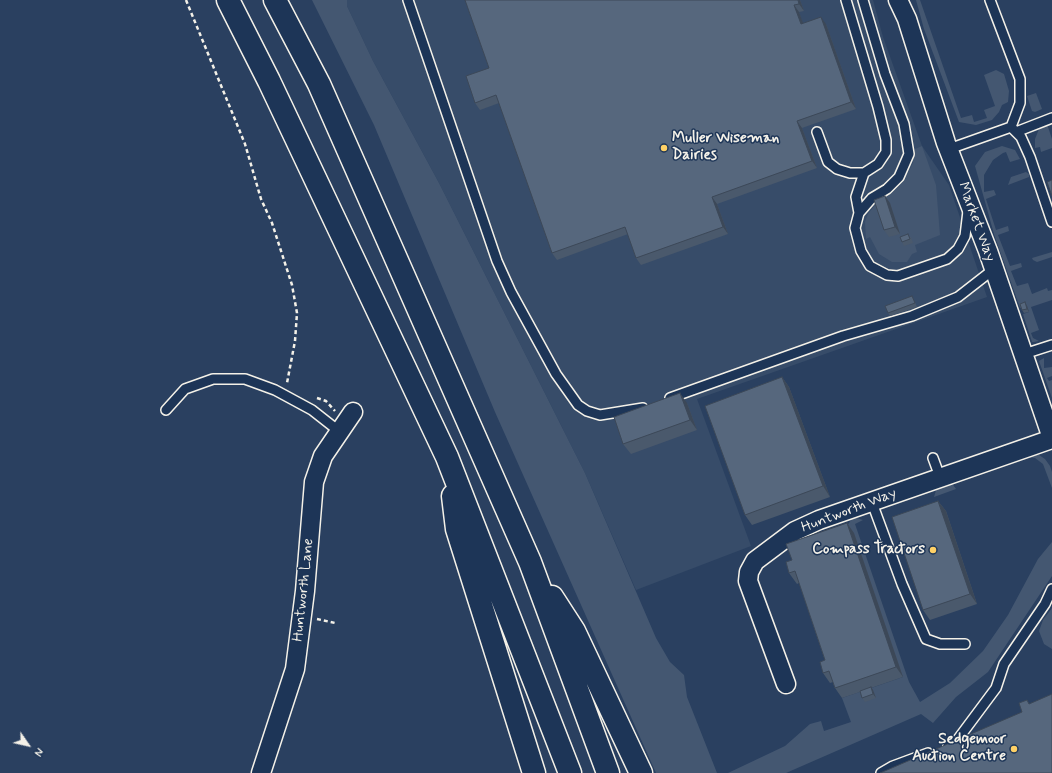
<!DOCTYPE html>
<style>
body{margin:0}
#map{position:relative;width:1052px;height:773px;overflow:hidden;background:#2a4060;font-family:Mynerve,sans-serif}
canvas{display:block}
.north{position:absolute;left:8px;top:725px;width:40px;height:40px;-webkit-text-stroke:3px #1d3557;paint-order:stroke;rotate:124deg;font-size:11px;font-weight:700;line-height:16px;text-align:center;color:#f4f1e8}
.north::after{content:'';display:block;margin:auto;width:14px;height:18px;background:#f4f1e8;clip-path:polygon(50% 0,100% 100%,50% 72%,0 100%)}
</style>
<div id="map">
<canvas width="1052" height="773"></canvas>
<div class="north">N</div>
</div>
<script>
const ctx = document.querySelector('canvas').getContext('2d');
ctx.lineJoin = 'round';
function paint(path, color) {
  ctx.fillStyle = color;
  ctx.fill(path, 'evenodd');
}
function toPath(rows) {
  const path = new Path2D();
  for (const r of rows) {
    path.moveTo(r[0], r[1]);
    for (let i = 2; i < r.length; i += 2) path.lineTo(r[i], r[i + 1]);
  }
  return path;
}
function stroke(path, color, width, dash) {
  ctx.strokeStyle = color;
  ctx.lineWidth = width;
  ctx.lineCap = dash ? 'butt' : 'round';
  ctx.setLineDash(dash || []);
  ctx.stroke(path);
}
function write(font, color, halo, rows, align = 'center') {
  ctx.font = font + ' Mynerve,sans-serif';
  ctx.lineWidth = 3;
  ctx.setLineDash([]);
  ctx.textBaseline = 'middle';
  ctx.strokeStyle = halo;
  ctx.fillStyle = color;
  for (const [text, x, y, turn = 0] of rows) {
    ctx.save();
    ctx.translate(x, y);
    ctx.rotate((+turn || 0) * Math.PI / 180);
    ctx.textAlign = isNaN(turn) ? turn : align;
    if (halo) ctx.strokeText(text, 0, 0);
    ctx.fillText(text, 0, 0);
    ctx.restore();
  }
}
paint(toPath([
 [347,0,873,0,883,37,922,146,949,185,987,297,697,399,751,546,636,590,585,473,439,183,373,61,347,6]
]), '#374c69');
paint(toPath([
 [312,0,347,0,347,6,373,61,439,183,585,473,656,638,670,662,684,675,687,697,717,773,656,773,495,412,374,125],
 [916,0,920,0,961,118,972,115,974,122,987,118,984,110,995,106,984,75,996,70,1004,74,1009,91,1008,102,1002,105,999,112,992,120,976,125,959,122,924,29],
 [1036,93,1042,109,1035,112,1032,111,1027,96],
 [1047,124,1052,139,1052,148,1041,152,1040,147,1035,148,1035,139,1039,129],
 [922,146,936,185,940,235,915,245,917,252,912,254,907,262,892,262,879,254,870,237,866,239,865,222,868,214,878,201,891,194,904,181,913,163,915,149],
 [1002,146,1015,150,1020,159,1010,162,1006,152,1003,153,993,160,984,175,984,192,994,190,996,195,986,199,996,230,1008,226,1009,231,998,235,1010,266,1021,263,1022,267,1011,271,1017,286,1028,283,1032,294,1047,288,1048,291,1052,290,1052,300,1031,307,1039,330,1031,333,1033,338,1039,341,1034,342,1032,342,1023,314,1029,312,1027,306,1020,308,994,234,975,166,985,152],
 [1026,172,1029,174,1029,177,1008,185,1011,177],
 [1052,252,1052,257,1037,262,1033,260,1032,258],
 [1044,358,1044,368,1052,367,1052,376,1047,378,1049,381,1052,380,1052,398,1039,361],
 [1036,453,1045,459,1050,466,1052,472,1052,488,1043,464,1035,458,1027,457],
 [951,482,956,489,934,497,937,487],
 [853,517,863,520,855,524,909,682,920,702,950,683,983,651,1008,615,1038,559,1052,542,1052,576,988,672,956,697,933,723,921,714,786,773,728,773,785,746,810,724,821,721,824,731,851,722,842,698,903,677,839,538],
 [1052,608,1052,649,1044,644,1039,631,1043,620]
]), '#445771');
const lane = toPath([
 [408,0,497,261,511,292,556,374,578,405,587,411,600,415,643,408],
 [863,0,885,74,904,124,909,154,899,177,887,189,872,198,859,213,855,228,861,251,870,266,887,275,898,276,947,259,958,249,965,236,968,211],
 [990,0,1020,79,1020,103,1011,127],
 [817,132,828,162,837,169,850,173,864,173,878,164,886,152,886,140,878,107,846,0],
 [1016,132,1052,118],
 [949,149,1011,127,1021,137,1030,157,1052,222],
 [859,213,856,197,864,173],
 [1024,354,1052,345],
 [670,398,843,336,912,316,958,297,994,269],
 [166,410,185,389,213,379,245,379,275,390,312,410,340,432],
 [933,458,940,477],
 [871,500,902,584,926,639,940,644,965,644],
 [948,746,955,743,996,688,1004,664,1045,604,1052,589],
 [881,773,893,766,928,753]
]);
const street = toPath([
 [898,0,907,19,946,143,988,251,1052,438],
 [786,684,748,581,749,572,755,561,795,531,819,520,1052,439],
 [261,773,295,669,305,591,314,482,323,456,353,412]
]);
const highway = toPath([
 [228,0,269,81,447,457,570,773],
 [275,0,319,84,530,562,608,773],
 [453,496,457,529,534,773],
 [552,597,574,631,641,773]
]);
stroke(lane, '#f4f1e8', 12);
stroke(street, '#f4f1e8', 21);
stroke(highway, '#f4f1e8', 25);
stroke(toPath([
 [186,0,245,144,261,199,272,223,292,285,297,313,295,341,287,383],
 [317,398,326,401,335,411],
 [317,619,335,623]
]), '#f4f1e8', 2.5, [4, 3]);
stroke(lane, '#1d3557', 9);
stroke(street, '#1d3557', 18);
stroke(highway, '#1d3557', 22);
paint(toPath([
 [465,0,800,0,804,11,799,12,803,24,826,24,856,109,802,128,817,168,717,204,728,234,641,265,636,258,628,234,557,260,552,253,499,103,480,110,475,103,489,68],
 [890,203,900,234,889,237,884,230],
 [911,237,913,243,904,246,902,242],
 [914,300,917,307,890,316,888,313],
 [1027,306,1029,312,1024,313,1022,310],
 [782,377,789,387,830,497,752,525,745,515],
 [687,403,697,430,631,454,623,444],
 [938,501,946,511,977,604,930,620,923,610],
 [854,533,903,677,871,688,873,690,876,698,865,702,862,698,860,692,842,698,835,688,833,682,830,683,823,673,825,660,799,583,797,584,789,573,792,560]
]), '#4a596c');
paint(toPath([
 [798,0,800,0,804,11,799,4],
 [794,5,799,12,806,31,801,24],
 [821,17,826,24,856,109,851,102],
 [797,121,802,128,817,168,812,161],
 [885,196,890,203,900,234,895,227],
 [712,197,717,204,728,234,723,227],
 [1025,302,1027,306,1029,312,1027,309],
 [782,377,789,387,830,497,823,486],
 [680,393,687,403,697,430,690,420],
 [938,501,946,511,977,604,970,594],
 [847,523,854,533,903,677,896,667],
 [871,687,873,690,876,698,873,694]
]), '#3c4858');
const building = toPath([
 [465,0,798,0,799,4,794,5,801,24,821,17,851,102,797,121,812,161,712,197,723,227,636,258,625,227,552,253,496,95,475,103,466,76,489,68,465,0],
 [1052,180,1052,196,1047,182,1052,180],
 [885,196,895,227,884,230,874,200,885,196],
 [908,234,910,239,902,242,900,237,908,234],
 [912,296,915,303,888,313,885,306,912,296],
 [1025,302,1027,309,1022,310,1020,304,1025,302],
 [782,377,823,486,745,515,705,406,782,377],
 [680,393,690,420,623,444,614,417,680,393],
 [938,501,970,594,923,610,892,517,938,501],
 [847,523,896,667,835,688,829,671,823,673,820,662,825,660,795,571,789,573,786,562,792,560,786,544,847,523],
 [871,687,873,694,862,698,860,691,871,687],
 [1052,694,1052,773,880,773,1022,712,1019,703,1027,700,1029,704,1052,694]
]);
paint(building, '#56677d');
stroke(building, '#3c4858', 1);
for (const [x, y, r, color] of [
 [664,148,4,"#ffd166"],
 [933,550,4,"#ffd166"],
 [1014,749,4,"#ffd166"]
]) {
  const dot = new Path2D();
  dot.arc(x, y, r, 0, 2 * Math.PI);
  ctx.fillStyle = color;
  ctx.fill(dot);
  stroke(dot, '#1d3557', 1.5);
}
write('bold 15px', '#f4f1e8', '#1d3557', [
 ["Muller Wiseman",672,139,"left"],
 ["Dairies",672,156,"left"],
 ["Compass Tractors",925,550],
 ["Sedgemoor",1006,740],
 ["Auction Centre",1006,757]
], 'right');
write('15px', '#f4f1e8', '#1d3557', [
 ["Market Way",976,222,70],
 ["Huntworth Way",849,511,-21],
 ["Huntworth Lane",304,590,-84]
]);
</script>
